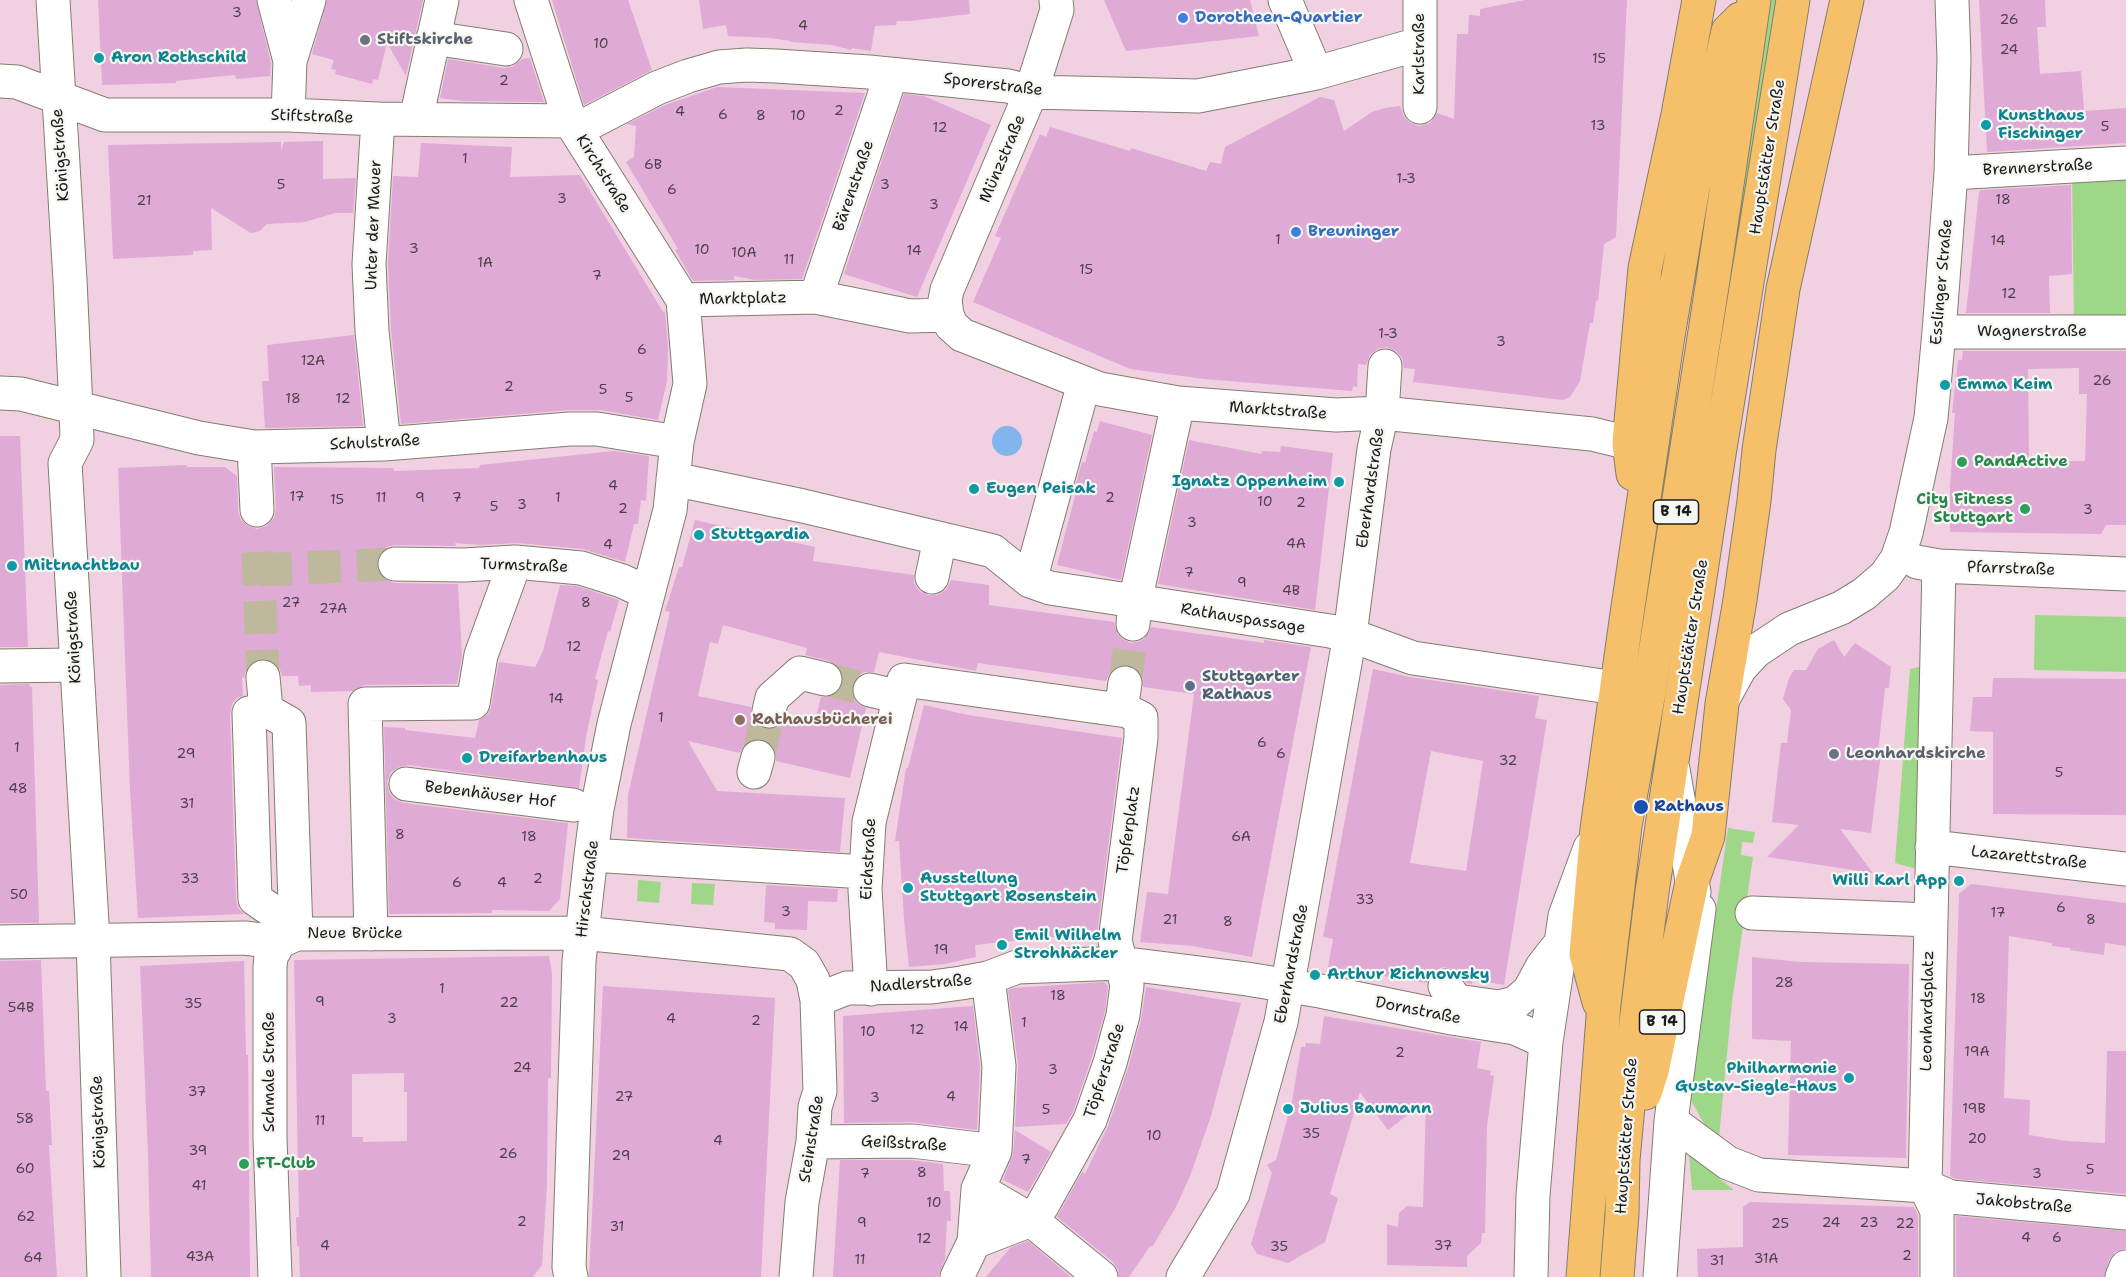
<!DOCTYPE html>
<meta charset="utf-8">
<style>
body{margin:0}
canvas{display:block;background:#e7e0bc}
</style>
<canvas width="2126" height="1277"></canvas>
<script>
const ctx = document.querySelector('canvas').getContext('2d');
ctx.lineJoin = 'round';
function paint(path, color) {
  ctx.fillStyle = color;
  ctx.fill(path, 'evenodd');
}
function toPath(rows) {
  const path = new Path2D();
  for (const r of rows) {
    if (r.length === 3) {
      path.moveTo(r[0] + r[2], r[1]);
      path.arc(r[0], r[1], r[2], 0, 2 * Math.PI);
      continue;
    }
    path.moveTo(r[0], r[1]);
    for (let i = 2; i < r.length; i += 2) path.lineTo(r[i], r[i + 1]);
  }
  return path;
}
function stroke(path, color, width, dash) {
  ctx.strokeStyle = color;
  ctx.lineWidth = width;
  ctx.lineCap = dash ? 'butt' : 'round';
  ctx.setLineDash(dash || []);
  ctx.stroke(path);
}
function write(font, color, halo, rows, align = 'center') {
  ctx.font = font + ' "Shantell Sans",sans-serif';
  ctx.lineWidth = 4.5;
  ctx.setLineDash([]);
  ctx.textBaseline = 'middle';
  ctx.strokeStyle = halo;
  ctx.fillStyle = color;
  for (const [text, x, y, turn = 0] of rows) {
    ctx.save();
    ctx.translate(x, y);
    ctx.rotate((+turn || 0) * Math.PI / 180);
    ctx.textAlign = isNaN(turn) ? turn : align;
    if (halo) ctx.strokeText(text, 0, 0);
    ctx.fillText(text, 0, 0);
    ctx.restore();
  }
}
paint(toPath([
 [0,0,2126,0,2126,1277,0,1277]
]), '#f1d0e2');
paint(toPath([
 [1764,0,1776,0,1687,567],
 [2126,173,2126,321,2074,322,2072,177],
 [2035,615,2126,617,2126,672,2034,670],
 [1923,666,1916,869,1895,863,1910,669],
 [1728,828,1755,832,1753,843,1742,842,1741,855,1753,857,1732,1002,1718,1148,1689,1097],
 [638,880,661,882,659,903,637,901],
 [692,883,715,884,713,905,691,904],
 [1689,1155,1734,1190,1692,1190]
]), '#9fd789');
paint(toPath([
 [1007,441,15]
]), '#82b4ee');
paint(toPath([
 [98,0,256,0,271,63,270,76,236,79,235,75,214,77,176,81,176,83,102,85],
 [327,0,423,0,406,76,387,43,378,80,373,79,372,84,335,74,336,70,331,69,334,60,312,54],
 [552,0,628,0,652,70,584,105],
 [699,0,969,0,970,14,909,21,897,21,896,25,875,26,871,51,852,48,851,50,832,45,791,42,790,41,771,38,728,36,726,25,703,29],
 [1104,0,1250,0,1259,36,1126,51],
 [1525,0,1627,0,1616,237,1604,244,1598,301,1596,300,1593,323,1590,323,1580,381,1570,397,1563,400,1413,382,1415,369,1404,368,1402,358,1396,351,1386,347,1377,349,1370,355,1366,365,1358,364,1357,387,1353,386,1352,391,1204,379,1130,369,973,302,1001,238,995,236,1013,195,1040,134,1046,137,1050,127,1130,151,1131,148,1206,171,1210,162,1221,164,1225,147,1320,97,1334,100,1344,131,1372,112,1385,108,1400,106,1404,117,1411,123,1419,126,1430,123,1437,113,1454,119,1457,34,1468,34,1469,15,1480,16,1480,9],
 [1979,0,2045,0,2046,27,2037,27,2040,74,2081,71,2084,111,2126,108,2126,143,1987,152],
 [530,58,544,102,463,101,440,98,448,59,504,68,512,67,522,59],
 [717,87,865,93,802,279,755,280,734,276,734,280,693,281,675,250,678,249,626,162,634,157,636,126,627,124,665,105],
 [904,94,924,96,991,125,917,297,844,274],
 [323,141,323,179,356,178,353,213,335,213,305,222,267,224,260,231,251,233,211,208,212,250,193,251,193,255,113,259,108,145,281,142,281,150,284,142],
 [421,143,512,147,510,177,580,175,663,312,665,311,668,348,667,381,658,420,600,410,570,410,401,424,391,330,388,264,393,176,418,177],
 [2071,185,2072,274,2049,276,2050,313,1966,313,1979,192,1981,190],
 [354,335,363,426,265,428,262,381,269,381,267,345],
 [1963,351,2126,351,2126,525,2106,525,2101,534,1950,532,1950,487,1955,413,1952,413,1958,360,1962,360],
 [2079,368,2079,394,2087,394,2085,461,2029,462,2028,369],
 [1100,421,1152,435,1121,580,1057,565,1076,492,1074,491,1082,462,1085,463,1094,431,1097,432],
 [0,436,20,436,28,647,0,647],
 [1189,440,1261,454,1262,451,1280,452,1281,446,1333,453,1315,610,1158,584],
 [614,451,649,456,646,501,641,500,638,524,634,524,625,562,583,549,517,543,481,545,455,543,456,546,395,545,386,547,379,554,376,563,378,573,386,580,395,583,458,584,462,656,457,684,365,685,353,691,311,692,311,685,299,686,298,676,282,676,279,667,271,660,262,658,252,662,246,670,244,678,242,678,243,696,237,698,232,704,230,714,236,900,238,908,244,914,138,918,130,791,118,468,187,465,187,467,225,467,237,476,238,511,241,520,248,526,257,529,267,526,274,518,276,509,274,467,393,468,394,471,479,468,480,465],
 [695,520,815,547,813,561,914,575,914,583,919,591,928,595,937,595,946,590,951,580,989,585,989,605,1114,622,1116,632,1122,639,1131,643,1141,641,1148,635,1151,627,1264,643,1264,640,1311,647,1252,957,1192,946,1140,942,1147,892,1168,894,1194,694,1143,687,1142,676,1137,669,1128,665,1118,666,1110,672,1106,681,978,663,976,671,879,652,874,672,864,672,856,678,852,685,852,696,858,704,866,708,850,778,776,761,776,753,772,744,762,739,754,739,745,743,740,753,688,741,717,791,845,798,840,852,627,838,628,795,670,612,665,611,679,567,682,567],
 [723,625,807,648,805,655,829,661,838,666,843,674,843,684,838,692,831,697,821,697,815,722,787,716,782,724,774,729,765,729,756,724,751,716,751,707,698,696,710,642,718,644],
 [560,585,577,586,619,600,610,632,608,631,595,679,598,680,586,737,579,788,408,765,399,767,391,772,387,782,389,792,394,799,404,803,568,823,560,899,549,911,492,910,492,913,389,914,384,727,405,728,405,730,475,738,479,720,488,714,491,707,499,662,535,667,543,651],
 [1834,640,1844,657,1855,643,1891,667,1889,688,1885,688,1878,752,1881,752,1871,833,1840,829,1873,873,1767,857,1799,825,1772,822,1781,743,1787,743,1791,710,1783,699,1789,678,1794,670,1806,670,1818,649],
 [1373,669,1410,677,1539,696,1535,718,1547,720,1504,985,1472,979,1472,984,1467,983,1452,969,1443,967,1433,972,1427,983,1328,967,1333,939,1323,937],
 [1431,751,1483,761,1466,871,1410,863],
 [1993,678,2126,679,2126,815,1993,814,1993,732,1970,731,1973,697,1992,697],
 [29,684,30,687,32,687,39,923,0,923,0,685],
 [924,705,968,715,1122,738,1096,942,1050,937,975,945,976,957,945,964,909,967,904,919,899,841,895,841,906,768,908,768],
 [1971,884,2126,903,2126,946,2105,943,2104,955,2070,950,2070,948,2052,946,2052,943,2009,936,2004,1098,2030,1100,2029,1135,2067,1141,2105,1143,2107,1051,2126,1051,2126,1194,1956,1179,1950,1176,1959,894],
 [766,885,838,889,837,902,808,901,807,930,775,929,775,923,764,922],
 [549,956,552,973,551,1078,548,1078,547,1184,542,1265,533,1277,300,1277,299,1246,297,1247,296,1217,299,1217,294,960],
 [404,1073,404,1092,407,1092,407,1141,363,1142,363,1137,352,1137,352,1074],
 [1752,957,1800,962,1909,964,1906,1158,1788,1155,1791,1041,1752,1039],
 [41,960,46,1091,49,1091,52,1145,49,1145,57,1277,0,1277,0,961],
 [244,961,246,1055,248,1055,250,1277,151,1277,148,1153,140,966],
 [1104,982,1108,986,1105,1011,1092,1057,1073,1112,1066,1124,1015,1127,1018,1064,1008,990,1014,988],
 [603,986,775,998,761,1277,589,1277],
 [1146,987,1241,1003,1211,1116,1190,1176,1176,1207,1152,1247,1150,1246,1129,1277,1119,1277,1118,1270,1113,1262,1057,1217,1082,1172,1085,1174,1108,1126,1128,1068,1141,1020],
 [973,1006,980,1067,977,1130,912,1122,844,1123,843,1016],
 [1324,1016,1481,1042,1477,1068,1487,1070,1491,1071,1490,1075,1494,1076,1487,1126,1485,1233,1482,1233,1481,1243,1467,1256,1467,1267,1387,1265,1387,1224,1398,1227,1399,1213,1407,1206,1423,1207,1426,1101,1388,1130,1360,1092,1330,1194,1338,1198,1325,1242,1288,1263,1257,1254,1251,1244,1272,1173,1267,1165,1276,1160,1292,1101,1301,1047,1305,1047,1306,1043,1320,1044],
 [1015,1130,1051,1152,1028,1192,1003,1180,1013,1154],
 [840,1160,911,1160,943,1164,944,1191,950,1191,951,1221,947,1221,945,1259,938,1277,833,1277],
 [1750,1202,1914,1207,1918,1215,1918,1277,1698,1277,1697,1249,1743,1247,1743,1207],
 [1956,1216,2126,1231,2126,1246,2125,1249,2115,1252,2109,1260,2104,1277,1956,1277],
 [1028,1241,1071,1277,986,1277,1010,1248]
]), '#dfaad5');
stroke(toPath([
 [258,552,263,677],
 [259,570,395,564],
 [825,679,870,690],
 [1125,683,1133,624],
 [758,757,769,711]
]), '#beb99c', 33, [33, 16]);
const minor = toPath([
 [53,0,70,280,76,409,77,440,65,463,93,940,104,1277],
 [274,0,290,61],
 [531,0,570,121,683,300,690,384,677,442,670,510,614,724,597,809,591,855,579,961,569,1267,571,1277],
 [1056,0,1057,10,1031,92,947,290,945,300,947,315,951,325,962,335,1100,389,1178,403,1336,415,1382,413,1592,434,1629,443],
 [1285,0,1316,73],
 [433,38,506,49],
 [0,81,17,82,105,115,288,115,378,119,570,121],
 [1420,107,1420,0],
 [288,115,290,61,309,0],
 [378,119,369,264,372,331,384,444],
 [416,119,442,0],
 [576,130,657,88,688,76,719,67,747,65,776,66,869,72,1008,86,1031,92,1198,96,1316,73,1419,44],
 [1951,173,2126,163],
 [816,297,886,90,886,74],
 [683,300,816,297,910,316,947,315],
 [1939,332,2126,332],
 [0,393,21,394,199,438,254,447,384,444,570,429,597,429,677,442],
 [254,447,257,510],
 [673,479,803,506,993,551,1030,581,1050,588,1330,631,1350,635,1413,658,1616,688],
 [1917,562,1939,566,2126,574],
 [395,564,464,565,515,562,581,568,622,581,648,593],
 [932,577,940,539],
 [1030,581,1084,383],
 [1133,624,1135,602,1178,403],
 [0,666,75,665],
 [263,677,266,710],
 [870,690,900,697],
 [1724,697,1740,668,1756,651,1789,629,1841,608,1864,594,1885,576,1897,559,1906,533,1931,418,1939,332,1951,173,1954,59,1952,0],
 [266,710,289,723,296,934],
 [266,710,249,713,255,899,274,912],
 [1121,710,1125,683],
 [769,711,772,698,800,673,825,679],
 [1673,769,1694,892],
 [754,772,758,757],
 [406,784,573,805],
 [1932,847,2126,869],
 [591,855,865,872],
 [1752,913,1930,920],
 [371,934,365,704,473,703,481,655,515,562],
 [0,942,244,938,279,942,296,934,582,933,790,954,804,964,813,980,817,1000,820,1091,815,1107,813,1142,802,1202,796,1277],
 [1445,986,1457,1001,1499,1007,1515,1003,1529,991,1542,967,1556,949],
 [871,989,865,890,869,822,904,680,1127,711,1141,718,1141,738,1115,941,1127,985,1123,1015,1110,1063,1090,1120,1042,1206,1031,1220,1101,1277],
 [817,1000,847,988,932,987,961,983,988,978,1017,967,1120,963,1247,979,1320,991,1452,1018,1515,1028,1546,1042],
 [1671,1121,1728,1163,1759,1175,1925,1186,1951,1197,2126,1213],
 [813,1142,912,1141,995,1151],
 [1925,1186,1939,566],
 [1925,1186,1937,1211,1937,1277],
 [974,1242,1031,1220,978,1189],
 [275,1277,270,1138,270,967,271,957,279,942],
 [957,1277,974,1242,978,1189,995,1151,999,1066,988,978],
 [1183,1277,1233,1194,1281,1022,1350,635,1374,449,1382,413,1385,366],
 [1531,1277,1533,1195,1546,1042,1565,916,1590,848],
 [1660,1277,1671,1121,1699,909],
 [2122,1277,2126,1267]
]);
const major = toPath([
 [1633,474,1629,443,1645,268,1678,115,1699,0],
 [1599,1002,1586,954,1597,829,1626,621,1667,342,1693,187,1728,31,1740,19],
 [1645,1093,1652,1071,1692,882,1708,836,1722,704,1740,600,1754,501,1759,450,1783,289,1847,0],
 [1583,1277,1604,1004,1625,826,1649,692,1713,280,1754,0],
 [1617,1277,1622,1214,1623,1160,1635,1031,1652,892,1715,479,1793,0]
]);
stroke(minor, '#827e6c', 35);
stroke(major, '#827e6c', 35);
stroke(minor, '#fff', 33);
stroke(major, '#f6c06b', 33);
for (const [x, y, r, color] of [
 [1183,18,6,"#3f7fe0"],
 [365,40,6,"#6b7280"],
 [99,58,6,"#0f9aa8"],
 [1986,125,6,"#0f9aa8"],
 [1296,232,6,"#3f7fe0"],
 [1945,385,6,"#0f9aa8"],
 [1962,462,6,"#2e9e5b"],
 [1339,482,6,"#0f9aa8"],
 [974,489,6,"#0f9aa8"],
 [2025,509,6,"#2e9e5b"],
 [699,535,6,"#0f9aa8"],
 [12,566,6,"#0f9aa8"],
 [1190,686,6,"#5c6f8a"],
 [740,720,6,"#8d6e63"],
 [1834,754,6,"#6b7280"],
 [467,758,6,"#0f9aa8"],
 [1641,807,8,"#1a4fb4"],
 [1959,881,6,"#0f9aa8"],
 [908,888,6,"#0f9aa8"],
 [1002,945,6,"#0f9aa8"],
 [1315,975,6,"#0f9aa8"],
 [1849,1078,6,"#0f9aa8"],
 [1288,1109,6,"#0f9aa8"],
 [244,1164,6,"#2e9e5b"]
]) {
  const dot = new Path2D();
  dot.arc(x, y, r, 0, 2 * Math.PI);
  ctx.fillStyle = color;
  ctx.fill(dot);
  stroke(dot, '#f6f6f2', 2);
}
write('14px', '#4d404a', null, [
 ["3",237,13],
 ["26",2009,20],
 ["4",803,26],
 ["10",601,44],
 ["24",2009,50],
 ["15",1599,59],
 ["2",504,81],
 ["2",839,111],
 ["4",680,112],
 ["6",723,115],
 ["8",761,116],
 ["10",798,116],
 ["13",1598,126],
 ["5",2105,127],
 ["12",940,128],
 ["1",465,159],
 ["6B",653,165],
 ["1-3",1406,179],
 ["5",281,185],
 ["3",885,185],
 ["6",672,190],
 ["3",562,199],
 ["18",2003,200],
 ["21",144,201],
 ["3",934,205],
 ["1",1278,240],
 ["14",1998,241],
 ["3",414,249],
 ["10",702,250],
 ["14",914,251],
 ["10A",744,253],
 ["11",789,260],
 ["1A",485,263],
 ["15",1086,270],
 ["7",597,276],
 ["12",2009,294],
 ["1-3",1388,334],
 ["3",1501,342],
 ["6",642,350],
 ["12A",313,361],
 ["26",2102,381],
 ["2",509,387],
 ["5",603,390],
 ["5",629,398],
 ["18",293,399],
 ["12",343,399],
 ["4",613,486],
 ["17",297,497],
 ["11",381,498],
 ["9",420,498],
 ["7",457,498],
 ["1",558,498],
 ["2",1110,498],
 ["15",337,500],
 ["10",1265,502],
 ["2",1301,503],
 ["3",522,505],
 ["5",494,507],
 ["2",623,509],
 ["3",2088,510],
 ["3",1192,523],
 ["4A",1296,544],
 ["4",608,545],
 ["7",1189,573],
 ["9",1242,583],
 ["4B",1291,591],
 ["27",291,603],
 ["8",586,603],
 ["27A",333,609],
 ["12",574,647],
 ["14",556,699],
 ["1",661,718],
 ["6",1262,743],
 ["1",17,748],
 ["29",186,754],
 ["6",1281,754],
 ["32",1508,761],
 ["5",2059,773],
 ["48",18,789],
 ["31",187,804],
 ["8",400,835],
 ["18",529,837],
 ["6A",1241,837],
 ["33",190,879],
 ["2",538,879],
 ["6",457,883],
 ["4",502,883],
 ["50",19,895],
 ["33",1365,900],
 ["6",2061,908],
 ["3",786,912],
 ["17",1998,913],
 ["21",1170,920],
 ["8",2091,920],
 ["8",1228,922],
 ["19",941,950],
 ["28",1784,983],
 ["1",442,989],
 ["18",1058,996],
 ["18",1978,999],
 ["9",320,1002],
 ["22",509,1003],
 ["35",193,1004],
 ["54B",21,1008],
 ["3",392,1019],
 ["4",671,1019],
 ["2",756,1021],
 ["1",1024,1023],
 ["14",961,1027],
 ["12",917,1030],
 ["10",868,1032],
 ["19A",1977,1052],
 ["2",1400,1053],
 ["24",522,1068],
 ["3",1053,1070],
 ["37",197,1092],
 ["27",624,1097],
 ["4",951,1097],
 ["3",875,1098],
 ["19B",1974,1109],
 ["5",1046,1110],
 ["58",25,1119],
 ["11",320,1121],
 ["35",1311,1134],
 ["10",1154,1136],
 ["20",1977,1139],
 ["4",718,1141],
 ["39",198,1151],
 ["26",508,1154],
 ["29",621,1156],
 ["7",1026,1160],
 ["60",25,1169],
 ["5",2090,1170],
 ["8",922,1173],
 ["7",865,1174],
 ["3",2037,1174],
 ["41",199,1186],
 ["10",934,1203],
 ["62",26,1217],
 ["2",522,1222],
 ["9",862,1223],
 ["24",1831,1223],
 ["23",1869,1223],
 ["25",1780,1224],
 ["22",1905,1224],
 ["31",617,1227],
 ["4",2026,1238],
 ["6",2057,1238],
 ["12",924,1239],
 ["4",325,1246],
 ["37",1443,1246],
 ["35",1279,1247],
 ["2",1907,1256],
 ["43A",200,1257],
 ["64",33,1258],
 ["31A",1766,1259],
 ["11",860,1260],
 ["31",1717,1261]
]);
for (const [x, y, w] of [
 [1676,512,45],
 [1662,1022,45]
]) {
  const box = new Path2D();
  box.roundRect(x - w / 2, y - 12, w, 24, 4.5);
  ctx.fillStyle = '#f6f6f2';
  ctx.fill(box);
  stroke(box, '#1c1c1c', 1.5);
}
write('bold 15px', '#1c1c1c', null, [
 ["B 14",1676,512],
 ["B 14",1662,1022]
]);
write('bold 16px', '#366cbe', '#f6f6f2', [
 ["Dorotheen-Quartier",1195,18],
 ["Breuninger",1308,232]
], 'left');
write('bold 16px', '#5b616d', '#f6f6f2', [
 ["Stiftskirche",377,40],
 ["Leonhardskirche",1846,754]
], 'left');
write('16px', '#1c1c1c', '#f6f6f2', [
 ["Karlstraße",1420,54,-90],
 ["Sporerstraße",993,85,7],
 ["Stiftstraße",312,117,2],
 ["Königstraße",61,155,-94],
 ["Hauptstätter Straße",1768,157,-81],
 ["Münzstraße",1003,159,-67],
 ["Brennerstraße",2038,168,-3],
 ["Kirchstraße",603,174,58],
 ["Bärenstraße",854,186,-71],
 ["Unter der Mauer",374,225,-88],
 ["Esslinger Straße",1942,282,-85],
 ["Marktplatz",743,299,-1],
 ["Wagnerstraße",2032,332],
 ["Marktstraße",1278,411,4],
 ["Schulstraße",375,443,-3],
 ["Eberhardstraße",1371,488,-82],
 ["Turmstraße",524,566,2],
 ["Pfarrstraße",2011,569,2],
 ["Rathauspassage",1243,619,9],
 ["Königstraße",74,637,-93],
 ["Hauptstätter Straße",1691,637,-81],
 ["Bebenhäuser Hof",490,795,7],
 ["Töpferplatz",1129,830,-82],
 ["Lazarettstraße",2029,858,6],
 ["Eichstraße",869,859,-87],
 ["Hirschstraße",588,889,-83],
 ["Neue Brücke",355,934],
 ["Eberhardstraße",1292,964,-79],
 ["Nadlerstraße",921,984,-4],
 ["Dornstraße",1418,1011,11],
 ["Leonhardsplatz",1928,1011,-89],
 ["Töpferstraße",1105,1071,-72],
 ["Schmale Straße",270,1072,-90],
 ["Königstraße",99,1122,-92],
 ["Hauptstätter Straße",1627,1136,-86],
 ["Steinstraße",812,1139,-81],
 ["Geißstraße",904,1144,3],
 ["Jakobstraße",2024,1204,5]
]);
write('bold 16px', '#0d838f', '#f6f6f2', [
 ["Aron Rothschild",111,58],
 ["Kunsthaus",1998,116],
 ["Fischinger",1998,134],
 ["Emma Keim",1957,385],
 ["Ignatz Oppenheim",1327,482,"right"],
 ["Eugen Peisak",986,489],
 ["Stuttgardia",711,535],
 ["Mittnachtbau",24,566],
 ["Dreifarbenhaus",479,758],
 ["Ausstellung",920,879],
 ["Stuttgart Rosenstein",920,897],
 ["Willi Karl App",1947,881,"right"],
 ["Emil Wilhelm",1014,936],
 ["Strohhäcker",1014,954],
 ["Arthur Richnowsky",1327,975],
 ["Philharmonie",1837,1069,"right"],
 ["Gustav-Siegle-Haus",1837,1087,"right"],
 ["Julius Baumann",1300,1109]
], 'left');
write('bold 16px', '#27864d', '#f6f6f2', [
 ["PandActive",1974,462],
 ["City Fitness",2013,500,"right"],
 ["Stuttgart",2013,518,"right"],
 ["FT-Club",256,1164]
], 'left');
write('bold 16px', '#4e5e75', '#f6f6f2', [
 ["Stuttgarter",1202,677],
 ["Rathaus",1202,695]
], 'left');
write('bold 16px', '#785e54', '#f6f6f2', [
 ["Rathausbücherei",752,720]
], 'left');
write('bold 16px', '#164399', '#f6f6f2', [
 ["Rathaus",1654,807]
], 'left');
</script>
